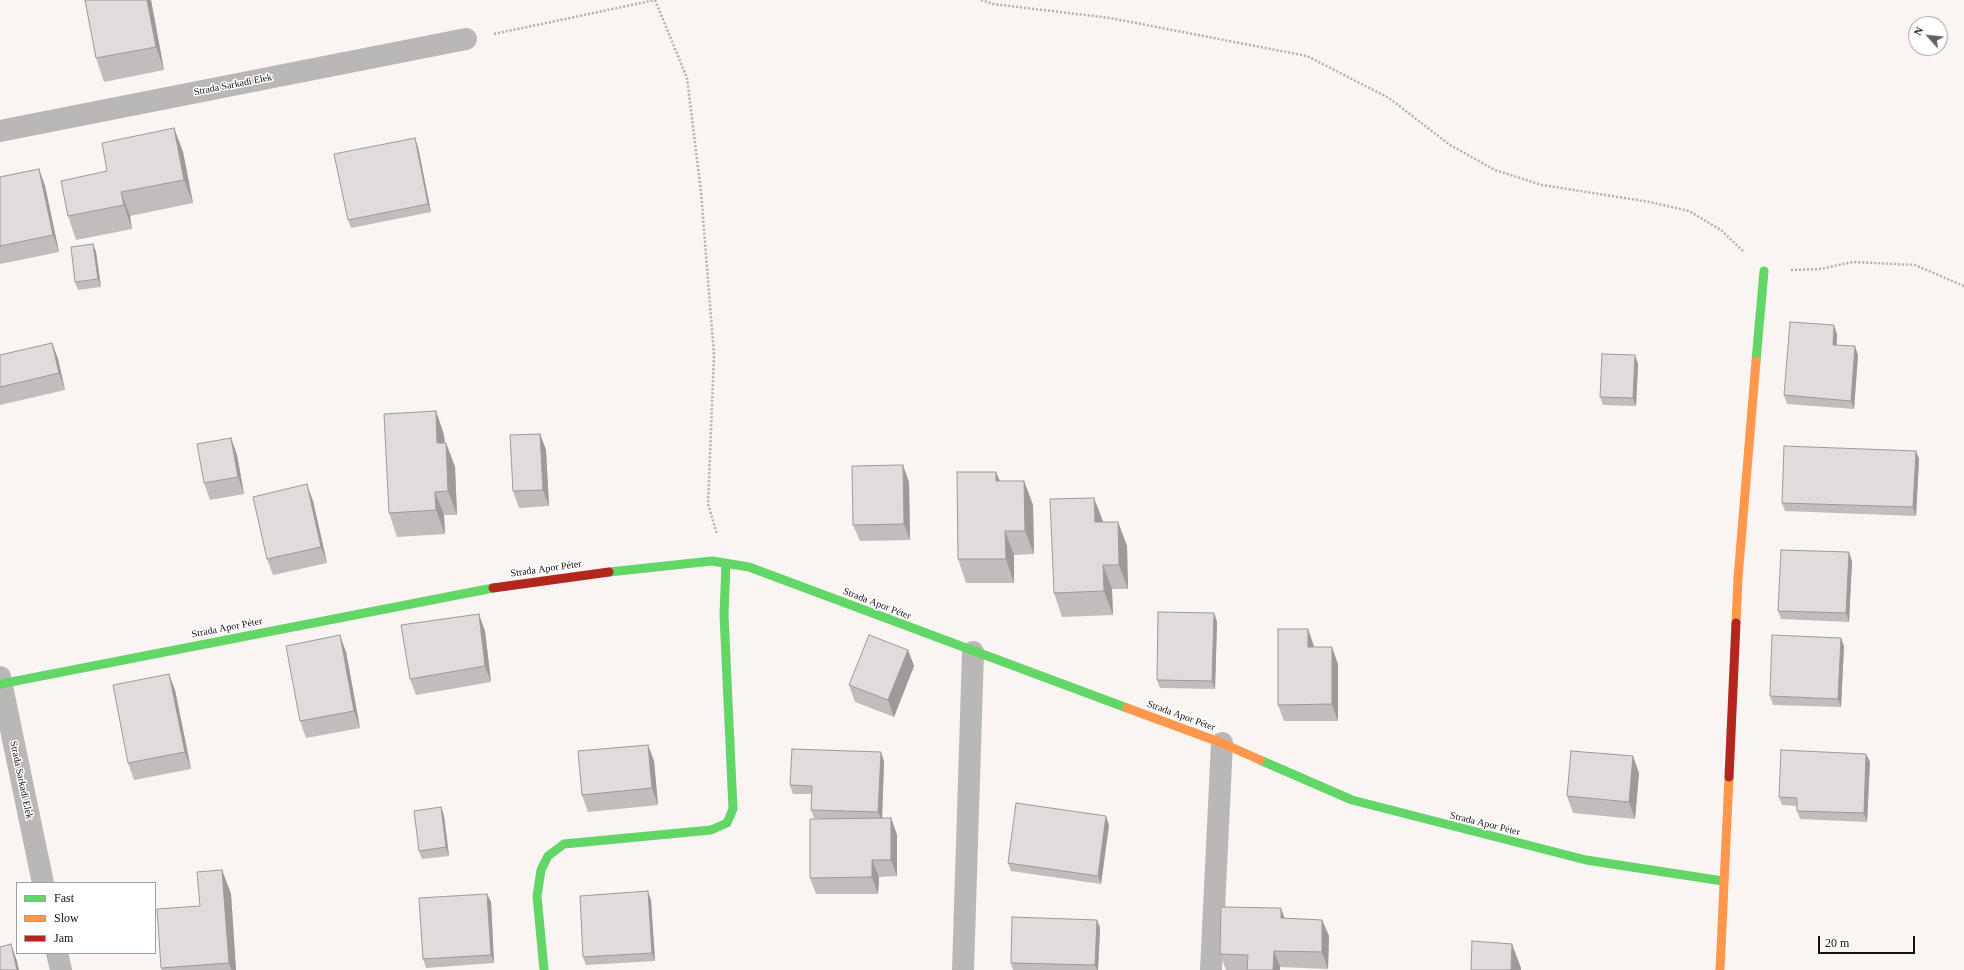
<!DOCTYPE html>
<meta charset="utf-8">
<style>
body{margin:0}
#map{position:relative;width:1964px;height:970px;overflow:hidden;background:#faf4f2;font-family:"Times New Roman",serif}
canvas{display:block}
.legend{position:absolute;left:16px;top:882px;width:140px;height:72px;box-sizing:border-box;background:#fff;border:1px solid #a19f9f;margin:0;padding:5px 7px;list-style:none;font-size:12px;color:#13100f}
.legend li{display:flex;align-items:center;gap:8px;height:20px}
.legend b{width:20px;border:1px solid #a19f9f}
.north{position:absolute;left:1908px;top:16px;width:40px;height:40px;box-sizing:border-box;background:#fff;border:1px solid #a19f9f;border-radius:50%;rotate:297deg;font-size:11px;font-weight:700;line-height:16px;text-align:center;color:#13100f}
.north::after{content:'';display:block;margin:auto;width:14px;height:18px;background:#64605e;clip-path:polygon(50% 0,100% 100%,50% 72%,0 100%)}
.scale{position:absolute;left:1818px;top:936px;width:97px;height:18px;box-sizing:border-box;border:2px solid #13100f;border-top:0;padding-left:5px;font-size:12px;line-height:14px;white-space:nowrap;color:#13100f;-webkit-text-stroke:3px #fff;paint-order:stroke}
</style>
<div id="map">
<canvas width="1964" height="970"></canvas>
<ul class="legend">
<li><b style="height:5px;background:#63d668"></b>Fast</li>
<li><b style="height:5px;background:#ff974d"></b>Slow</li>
<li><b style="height:5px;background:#b3261e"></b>Jam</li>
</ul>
<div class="north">N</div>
<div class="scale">20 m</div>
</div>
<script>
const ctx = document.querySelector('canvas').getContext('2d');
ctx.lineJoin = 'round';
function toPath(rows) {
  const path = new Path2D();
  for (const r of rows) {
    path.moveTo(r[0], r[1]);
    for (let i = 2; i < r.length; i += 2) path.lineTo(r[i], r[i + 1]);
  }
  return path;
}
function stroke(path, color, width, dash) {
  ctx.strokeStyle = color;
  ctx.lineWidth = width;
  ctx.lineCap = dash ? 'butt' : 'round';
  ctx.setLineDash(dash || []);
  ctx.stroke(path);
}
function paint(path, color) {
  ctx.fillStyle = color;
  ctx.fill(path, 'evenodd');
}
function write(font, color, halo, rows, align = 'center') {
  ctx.font = font + ' "Times New Roman",serif';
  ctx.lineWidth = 3;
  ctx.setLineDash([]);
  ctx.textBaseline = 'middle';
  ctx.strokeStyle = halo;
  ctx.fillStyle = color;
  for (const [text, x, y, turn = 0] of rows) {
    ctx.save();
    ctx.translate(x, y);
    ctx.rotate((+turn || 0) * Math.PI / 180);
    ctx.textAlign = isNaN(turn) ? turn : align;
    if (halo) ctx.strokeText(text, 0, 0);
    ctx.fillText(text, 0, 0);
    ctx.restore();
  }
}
stroke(toPath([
 [655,0,687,78,701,192,714,355,708,504,717,534],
 [981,0,993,4,1110,18,1307,56,1389,98,1450,145,1495,170,1542,185,1650,202,1689,211,1721,230,1744,252],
 [494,34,655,0],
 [1791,270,1820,269,1853,262,1915,265,1964,286]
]), '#b3b0b0', 2.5, [2, 2]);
stroke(toPath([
 [0,131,466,39],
 [0,677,43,883],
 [57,953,61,970],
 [963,970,973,652],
 [1211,970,1222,743]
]), '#bab8b6', 22);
stroke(toPath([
 [1756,361,1764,271],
 [609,572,712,561,749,567,1127,708],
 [0,684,493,588],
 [1260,760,1352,800,1586,860,1723,881],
 [544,970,537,896,541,870,548,856,564,844,711,830,727,823,733,809,724,615,726,563]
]), '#63d668', 9);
stroke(toPath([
 [1736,623,1738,578,1756,361],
 [1127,708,1222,743,1260,760],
 [1720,970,1729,777]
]), '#ff974d', 9);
stroke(toPath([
 [493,588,609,572],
 [1729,777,1736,623]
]), '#b3261e', 9);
paint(toPath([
 [85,0,151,0,164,70,104,82,96,58],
 [174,128,183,152,193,203,130,216,132,229,76,240,68,216,107,171],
 [418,147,431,212,351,228,348,220],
 [39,169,45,186,59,252,0,264,0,177],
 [93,244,96,252,101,287,78,290,75,282],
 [1837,334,1837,345,1858,355,1854,409,1787,404,1784,395],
 [52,343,58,359,65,390,0,405,0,355],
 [1638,364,1636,406,1603,405,1600,397],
 [436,411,444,435,445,443,446,443,455,467,457,515,444,515,445,534,397,537,389,513],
 [540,434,546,450,549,506,519,508,513,491],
 [231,438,237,455,244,494,210,500,204,483],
 [1916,451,1919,459,1916,516,1785,511,1782,503],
 [996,472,1000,481,1024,481,1033,505,1034,554,1014,555,1014,583,966,583,958,559],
 [909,482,910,540,860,541,853,525],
 [313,501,327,563,273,575,267,559],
 [1103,522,1118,522,1127,546,1128,589,1112,589,1113,615,1062,617,1054,593],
 [1852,561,1849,622,1781,619,1778,611],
 [1214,613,1217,622,1215,689,1160,688,1157,680],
 [485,631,491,682,416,695,410,679],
 [1314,646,1314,647,1338,664,1338,721,1284,721,1278,705],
 [1844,646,1841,707,1773,705,1770,696],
 [908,650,914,666,894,717,855,702,849,685],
 [346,652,360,728,306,738,300,721],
 [175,690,191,769,134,780,128,763],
 [648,745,654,761,658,805,588,812,582,795],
 [1866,754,1870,762,1867,822,1800,819,1797,811,1797,806,1782,805,1779,797],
 [884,761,882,818,891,818,897,835,897,876,879,877,878,894,816,894,810,878,825,819,814,818,811,810,812,794,793,794,790,785],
 [1639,773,1635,819,1573,813,1567,796],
 [441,807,444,816,449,856,422,859,419,851],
 [1109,825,1101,884,1011,871,1008,863],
 [222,870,231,894,236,970,162,970,161,968],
 [487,894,491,902,494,963,426,968,423,959],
 [651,900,655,961,586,965,583,957],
 [1285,918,1322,920,1329,936,1328,969,1280,967,1280,970,1226,970,1220,954],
 [1097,920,1100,928,1098,970,1013,970,1011,963]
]), '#c1bdbc');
paint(toPath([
 [147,0,151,0,164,70,156,47],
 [174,128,183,152,193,203,184,180],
 [415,138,418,147,431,212,428,204],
 [39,169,45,186,59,252,53,235],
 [121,192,130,216,132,229,124,205],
 [93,244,96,252,101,287,98,279],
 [1834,325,1837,334,1836,353,1833,345],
 [52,343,58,359,65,390,59,373],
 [1855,346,1858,355,1854,409,1851,401],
 [1635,355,1638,364,1636,406,1633,398],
 [436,411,444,435,446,467,437,443],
 [540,434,546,450,549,506,543,490],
 [231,438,237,455,244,494,238,477],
 [446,443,455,467,457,515,448,491],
 [1916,451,1919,459,1916,516,1913,507],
 [903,465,909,482,910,540,904,524],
 [996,472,1005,495,996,481],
 [1024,481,1033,505,1034,554,1025,531],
 [307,484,313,501,327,563,321,547],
 [435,492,444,515,445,534,436,510],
 [1094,498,1103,521,1104,546,1095,522],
 [1118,522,1127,546,1128,589,1119,565],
 [1005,531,1014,555,1014,583,1006,559],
 [1849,552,1852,561,1849,622,1846,613],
 [1103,565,1112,589,1113,615,1104,591],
 [1214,613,1217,622,1215,689,1212,681],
 [479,614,485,631,491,682,485,666],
 [1308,629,1314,646,1314,664,1308,647],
 [340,635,346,652,360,728,354,711],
 [1841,638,1844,646,1841,707,1838,699],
 [1332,647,1338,664,1338,721,1332,704],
 [908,650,914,666,894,717,888,700],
 [169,674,175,690,191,769,185,752],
 [648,745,654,761,658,805,652,788],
 [881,752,884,761,882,821,878,812],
 [1866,754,1870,762,1867,822,1864,813],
 [1633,756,1639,773,1635,819,1629,802],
 [441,807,444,816,449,856,446,847],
 [1106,816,1109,825,1101,884,1098,876],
 [891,818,897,835,897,876,891,860],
 [872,860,879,877,878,894,872,877],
 [222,870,231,894,236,970,231,970,229,963],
 [648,891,651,900,655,961,652,953],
 [487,894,491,902,494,963,491,955],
 [1281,908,1287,925,1281,918],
 [1097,920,1100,928,1098,970,1097,970,1095,965],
 [1322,920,1329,936,1328,969,1322,952],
 [11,944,17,961,19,970,17,970],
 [1512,944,1521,968,1521,970,1511,970],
 [1274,951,1280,967,1280,970,1273,970]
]), '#9d9a99');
const building = toPath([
 [85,0,147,0,156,47,96,58,85,0],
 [174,128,184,180,121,192,124,205,68,216,61,181,107,171,102,143,174,128],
 [415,138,428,204,348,220,334,154,415,138],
 [39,169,53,235,0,246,0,177,39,169],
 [93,244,98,279,75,282,71,247,93,244],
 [1790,322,1834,325,1833,345,1855,346,1851,401,1784,395,1790,322],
 [52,343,59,373,0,387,0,355,52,343],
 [1602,354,1635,355,1633,398,1600,397,1602,354],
 [436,411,437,443,446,443,448,491,435,492,436,510,389,513,384,414,436,411],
 [540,434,543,490,513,491,510,435,540,434],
 [231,438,238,477,204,483,197,444,231,438],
 [1784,446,1916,451,1913,507,1782,503,1784,446],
 [903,465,904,524,853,525,852,466,903,465],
 [957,472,996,472,996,481,1024,481,1025,531,1005,531,1006,559,958,559,957,472],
 [307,484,321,547,267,559,253,497,307,484],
 [1094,498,1095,522,1118,522,1119,565,1103,565,1104,591,1054,593,1050,499,1094,498],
 [1781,550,1849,552,1846,613,1778,611,1781,550],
 [1158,612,1214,613,1212,681,1157,680,1158,612],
 [479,614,485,666,410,679,401,625,479,614],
 [1278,629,1308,629,1308,647,1332,647,1332,704,1278,705,1278,629],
 [340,635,354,711,300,721,286,646,340,635],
 [869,635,908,650,888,700,849,685,869,635],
 [1772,635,1841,638,1838,699,1770,696,1772,635],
 [169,674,185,752,128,763,113,685,169,674],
 [648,745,652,788,582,795,578,751,648,745],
 [792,749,881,752,878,812,811,810,812,786,790,785,792,749],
 [1781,750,1866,754,1864,813,1797,811,1797,798,1779,797,1781,750],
 [1571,751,1633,756,1629,802,1567,796,1571,751],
 [1016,803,1106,816,1098,876,1008,863,1016,803],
 [441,807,446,847,419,851,414,811,441,807],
 [891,818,891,860,872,860,872,877,810,878,810,819,891,818],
 [222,870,229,963,161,968,157,909,200,906,197,872,222,870],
 [648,891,652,953,583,957,580,896,648,891],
 [487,894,491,955,423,959,419,898,487,894],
 [1221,907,1281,908,1281,918,1322,920,1322,952,1274,951,1273,970,1247,970,1248,955,1220,954,1221,907],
 [1012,917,1097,920,1095,965,1011,963,1012,917],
 [1472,941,1512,944,1511,970,1471,970,1472,941],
 [11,944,17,970,0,970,0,947,11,944]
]);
paint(building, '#e0dcdb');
stroke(building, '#9d9a99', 1);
write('10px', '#13100f', '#fff', [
 ["Strada Sarkadi Elek",233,85,-11],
 ["Strada Apor Péter",546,569,-8],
 ["Strada Apor Péter",877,604,21],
 ["Strada Apor Péter",227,628,-11],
 ["Strada Apor Péter",1181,716,20],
 ["Strada Sarkadi Elek",21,780,78],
 ["Strada Apor Péter",1485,824,14]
]);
</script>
